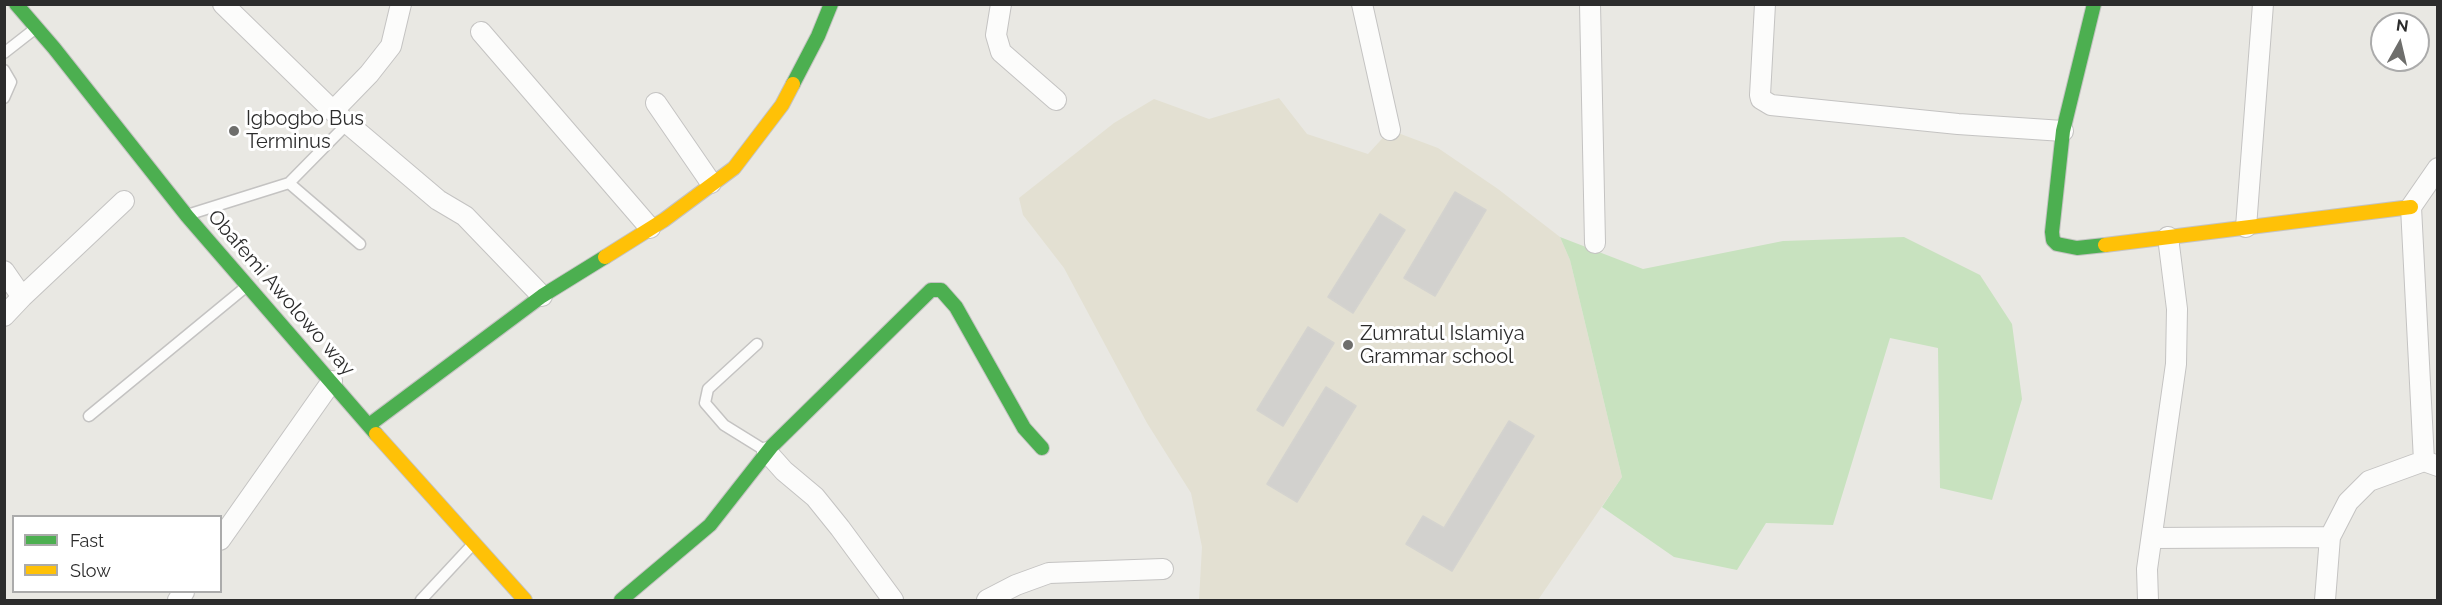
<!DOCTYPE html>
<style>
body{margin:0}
#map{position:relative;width:2442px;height:605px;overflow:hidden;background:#e9e8e3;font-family:Raleway,sans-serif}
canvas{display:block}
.frame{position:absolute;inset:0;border:6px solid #2c2c2c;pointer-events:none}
.legend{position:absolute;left:12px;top:515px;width:210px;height:78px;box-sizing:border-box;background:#fff;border:2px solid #ababab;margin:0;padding:8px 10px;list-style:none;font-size:18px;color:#2c2c2c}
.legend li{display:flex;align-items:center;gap:12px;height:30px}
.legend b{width:30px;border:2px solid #ababab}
.north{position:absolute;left:2370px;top:12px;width:60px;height:60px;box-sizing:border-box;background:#fff;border:2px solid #ababab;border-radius:50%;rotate:8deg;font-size:16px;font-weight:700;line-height:24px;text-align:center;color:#2c2c2c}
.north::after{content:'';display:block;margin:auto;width:21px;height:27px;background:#6e6e6c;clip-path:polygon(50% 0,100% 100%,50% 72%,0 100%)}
</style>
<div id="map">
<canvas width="2442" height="605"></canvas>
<div class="frame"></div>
<ul class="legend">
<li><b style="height:8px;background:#4caf50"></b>Fast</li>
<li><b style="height:8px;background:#ffc107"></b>Slow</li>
</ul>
<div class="north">N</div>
</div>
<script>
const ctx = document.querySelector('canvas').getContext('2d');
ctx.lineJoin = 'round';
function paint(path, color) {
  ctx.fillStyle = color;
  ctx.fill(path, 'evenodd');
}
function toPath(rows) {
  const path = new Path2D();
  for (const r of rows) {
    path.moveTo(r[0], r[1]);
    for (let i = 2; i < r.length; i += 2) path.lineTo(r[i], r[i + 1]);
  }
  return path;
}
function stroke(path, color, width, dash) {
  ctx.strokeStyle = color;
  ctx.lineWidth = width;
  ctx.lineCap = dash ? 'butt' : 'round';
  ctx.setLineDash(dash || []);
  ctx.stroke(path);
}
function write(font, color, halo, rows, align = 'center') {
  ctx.font = font + ' Raleway,sans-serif';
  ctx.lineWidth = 6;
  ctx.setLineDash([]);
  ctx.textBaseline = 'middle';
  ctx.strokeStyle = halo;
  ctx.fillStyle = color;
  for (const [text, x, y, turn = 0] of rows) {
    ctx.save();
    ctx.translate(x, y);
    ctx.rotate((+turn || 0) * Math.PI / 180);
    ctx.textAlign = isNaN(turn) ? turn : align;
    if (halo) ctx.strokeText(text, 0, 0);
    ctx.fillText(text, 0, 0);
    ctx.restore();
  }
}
paint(toPath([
 [1279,98,1307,134,1368,154,1390,130,1438,148,1498,189,1560,237,1570,260,1622,477,1538,600,1199,600,1202,547,1191,493,1147,423,1064,268,1023,215,1019,198,1114,123,1154,99,1209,119]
]), '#e3e0d2');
paint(toPath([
 [1560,237,1643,269,1783,241,1904,237,1980,275,2012,324,2022,399,1992,500,1940,488,1938,348,1890,338,1833,525,1766,523,1737,570,1674,557,1602,507,1622,477,1570,260]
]), '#c8e2bf');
const building = toPath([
 [1455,192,1486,210,1435,296,1404,278,1455,192],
 [1380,214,1405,230,1353,313,1328,297,1380,214],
 [1308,327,1334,343,1283,426,1257,410,1308,327],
 [1326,387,1356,406,1297,502,1267,484,1326,387],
 [1509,421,1534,436,1452,571,1406,544,1423,516,1444,528,1509,421]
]);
paint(building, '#d2d1ce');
stroke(building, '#d4d3cf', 1.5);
const lane = toPath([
 [4,53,36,28],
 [4,70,11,82,4,98],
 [289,183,360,244],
 [187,215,289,183,348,123],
 [757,344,708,389,705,403,724,425,766,451],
 [89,416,247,286],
 [421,600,474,543]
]);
const street = toPath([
 [223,4,333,111,438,200,465,216,542,296],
 [1001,4,996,35,1001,52,1056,100],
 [1362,4,1390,130],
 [1590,4,1595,243],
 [1765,4,1760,95,1761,99,1771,105,1958,124,2063,131],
 [481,32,650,228],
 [656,103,711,183],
 [333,111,369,74,391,46,401,4],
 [2246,227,2263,4],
 [4,271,22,297,4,316],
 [22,297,124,201],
 [767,452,784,471,815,497,840,528,893,600],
 [2424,461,2411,207,2438,168],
 [2152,538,2330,537],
 [220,540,332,381],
 [178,600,184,592],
 [987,600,1016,585,1049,573,1163,569],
 [2148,600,2147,569,2176,364,2177,309,2168,237],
 [2325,600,2330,537,2348,502,2369,481,2424,461,2438,466]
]);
const fast = toPath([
 [16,4,54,48,187,216,376,434],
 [2094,4,2063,131,2052,232,2053,240,2057,244,2077,248,2105,245],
 [793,84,818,36,831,4],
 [369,425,542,296,605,257],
 [621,600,710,525,772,446,931,290,941,290,956,307,1024,428,1042,448]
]);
const slow = toPath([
 [2105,245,2411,207],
 [605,257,664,220,734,168,782,105,793,84],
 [376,434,525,600]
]);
stroke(lane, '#c4c3c2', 13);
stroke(street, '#c4c3c2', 22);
stroke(fast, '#c4c3c2', 16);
stroke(slow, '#c4c3c2', 16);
stroke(lane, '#fcfcfb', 10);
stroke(street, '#fcfcfb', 20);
stroke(fast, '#4caf50', 14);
stroke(slow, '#ffc107', 14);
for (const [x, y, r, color] of [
 [234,131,6,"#6e6e6c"],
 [1348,345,6,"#6e6e6c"]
]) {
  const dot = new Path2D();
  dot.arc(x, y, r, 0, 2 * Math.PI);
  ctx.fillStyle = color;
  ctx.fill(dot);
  stroke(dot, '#fff', 2);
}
write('20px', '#2c2c2c', '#fff', [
 ["Igbogbo Bus",246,119],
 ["Terminus",246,142],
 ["Zumratul Islamiya",1360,334],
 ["Grammar school",1360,357]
], 'left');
write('20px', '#2c2c2c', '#fff', [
 ["Obafemi Awolowo way",281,293,49]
]);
</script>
